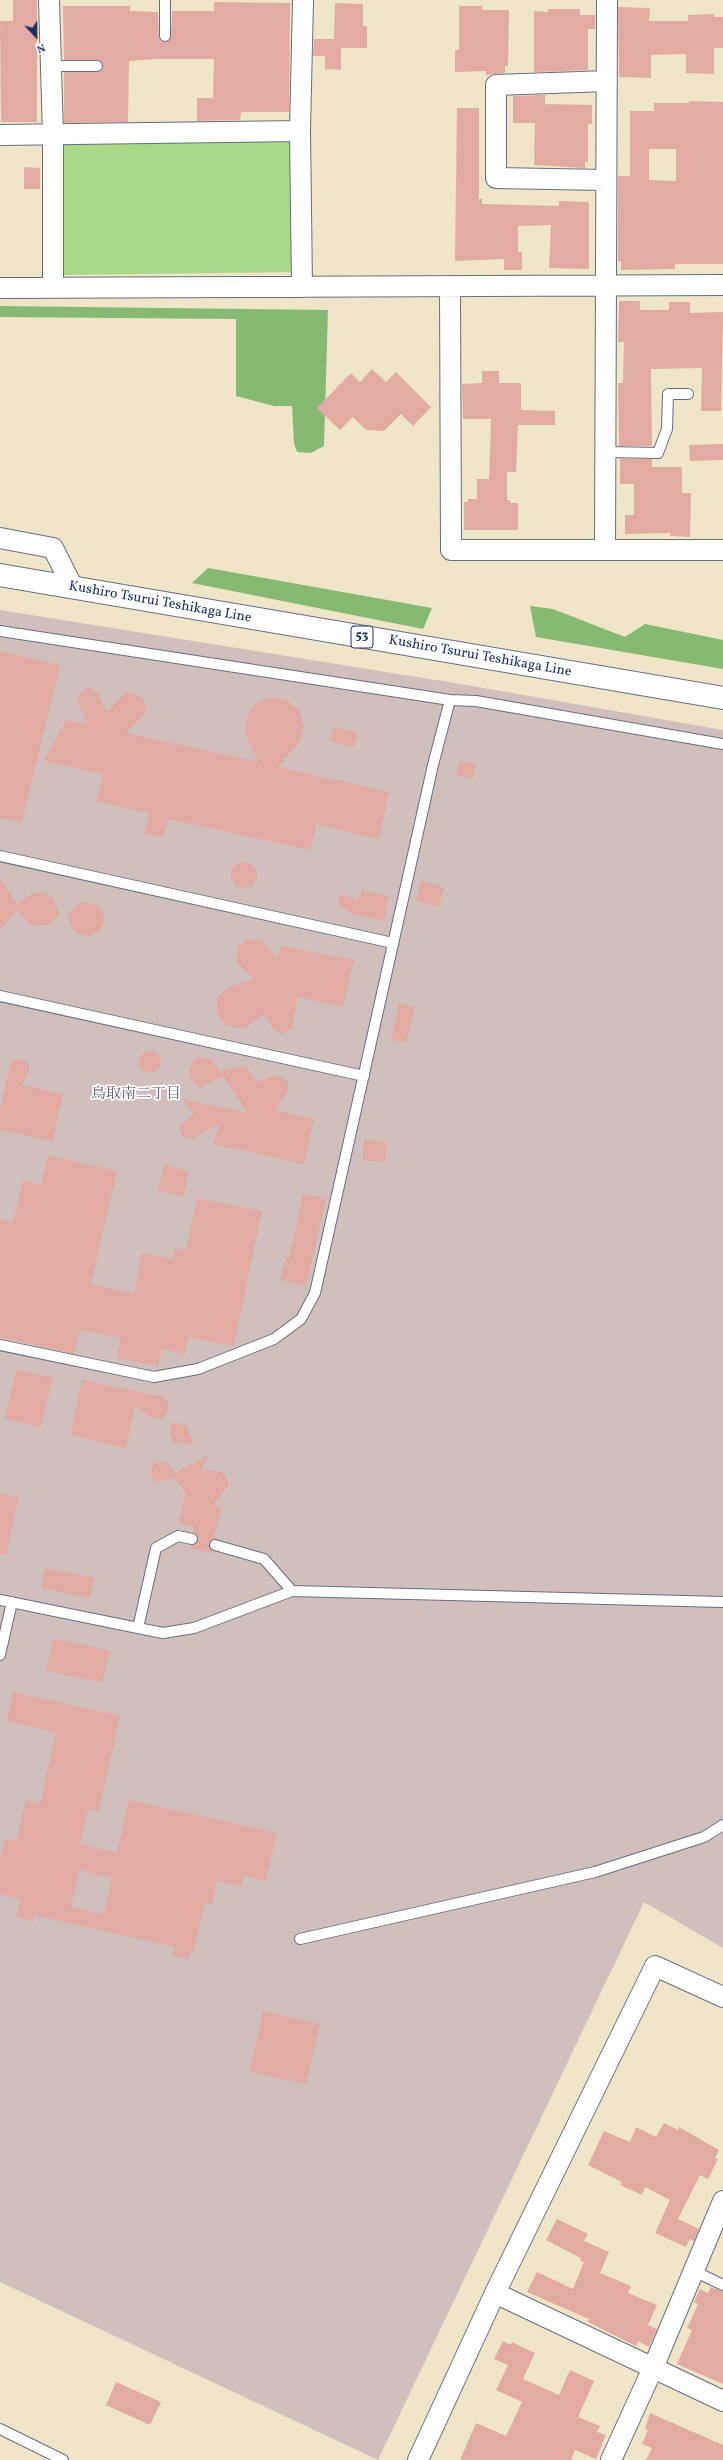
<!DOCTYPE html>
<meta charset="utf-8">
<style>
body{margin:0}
#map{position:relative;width:723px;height:2460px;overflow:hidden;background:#efe5c8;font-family:Vollkorn,serif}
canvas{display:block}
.north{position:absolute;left:16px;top:16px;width:40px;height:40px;-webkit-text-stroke:3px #fff;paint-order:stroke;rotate:158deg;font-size:11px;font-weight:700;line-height:16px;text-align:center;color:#1b2f5e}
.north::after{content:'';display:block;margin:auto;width:14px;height:18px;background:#1b2f5e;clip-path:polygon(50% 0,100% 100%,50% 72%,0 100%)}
</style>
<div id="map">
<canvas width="723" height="2460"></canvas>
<div class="north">N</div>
</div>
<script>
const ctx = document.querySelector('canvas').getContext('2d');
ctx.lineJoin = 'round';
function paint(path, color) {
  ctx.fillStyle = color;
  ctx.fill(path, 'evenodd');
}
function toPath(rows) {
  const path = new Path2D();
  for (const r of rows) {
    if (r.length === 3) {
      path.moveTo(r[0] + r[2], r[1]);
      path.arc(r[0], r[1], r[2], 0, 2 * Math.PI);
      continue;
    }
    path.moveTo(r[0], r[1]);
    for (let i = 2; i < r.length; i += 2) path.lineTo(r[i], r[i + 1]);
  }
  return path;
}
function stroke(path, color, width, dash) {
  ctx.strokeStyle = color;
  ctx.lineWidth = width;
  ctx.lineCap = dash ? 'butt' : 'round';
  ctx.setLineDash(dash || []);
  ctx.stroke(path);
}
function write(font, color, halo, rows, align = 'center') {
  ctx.font = font + ' Vollkorn,"Noto Serif JP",serif';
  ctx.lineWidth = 3.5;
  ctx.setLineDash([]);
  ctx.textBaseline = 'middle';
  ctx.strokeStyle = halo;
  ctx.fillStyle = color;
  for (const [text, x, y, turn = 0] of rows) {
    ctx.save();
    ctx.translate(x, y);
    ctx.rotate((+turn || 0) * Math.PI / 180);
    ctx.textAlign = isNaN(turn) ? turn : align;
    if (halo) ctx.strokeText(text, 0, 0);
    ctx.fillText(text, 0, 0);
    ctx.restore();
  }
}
paint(toPath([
 [0,610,461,684,723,730,723,1948,644,1902,378,2460,0,2282]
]), '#d1bfbd');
paint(toPath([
 [296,141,297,272,61,275,60,144]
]), '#a9d987');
paint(toPath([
 [0,306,328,310,324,446,311,453,297,452,294,443,292,406,274,406,236,396,236,319,0,317],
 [208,568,432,608,423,629,192,583],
 [530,606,553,609,625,637,645,624,723,640,723,669,536,637]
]), '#86b974');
paint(toPath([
 [13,0,37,0,37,122,1,122,0,21,13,21],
 [214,2,290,3,289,112,241,112,240,120,197,121,197,98,213,98,214,59,157,59,129,61,128,122,64,123,64,72,97,72,102,70,103,66,97,60,64,60,63,6,130,6,130,11,158,12,159,36,161,41,165,42,171,36,172,11,214,11],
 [335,3,363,4,363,26,367,26,367,48,341,48,341,70,325,69,325,56,313,56,314,39,334,39],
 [459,6,482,6,482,10,509,10,508,66,505,66,505,73,486,75,486,71,455,72,455,50,459,50],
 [618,7,650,8,649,21,688,21,688,15,714,14,714,17,723,17,723,48,714,48,714,74,686,73,686,54,651,55,651,78,619,77],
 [548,9,580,9,580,15,595,15,595,29,588,29,588,70,534,72,534,11,548,12],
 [545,95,545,104,592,105,592,124,588,124,588,162,585,161,585,168,534,165,535,123,513,123,513,96],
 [689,101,723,102,723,264,675,264,675,269,621,270,621,261,618,261,618,176,630,176,630,111,654,111,654,103,689,103],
 [649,149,676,149,676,181,649,180],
 [457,108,479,108,479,199,482,199,482,204,559,206,559,201,589,202,589,269,549,268,551,225,518,226,518,252,522,252,522,270,504,270,504,259,455,261],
 [24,167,40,168,40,189,24,189],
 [619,301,640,301,640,310,669,310,669,302,690,302,690,313,723,312,721,411,701,411,702,368,651,369,652,446,619,446,618,383,623,383,624,342,618,342],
 [372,369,386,382,396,372,431,407,413,426,401,414,384,431,366,430,353,417,340,430,317,408,351,373,360,382],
 [482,371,499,371,499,383,521,383,521,410,555,411,555,425,518,425,516,472,507,472,507,500,510,500,510,503,518,503,518,530,464,530,464,502,468,502,468,499,477,499,477,479,489,479,491,419,463,419,462,384,482,383],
 [723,444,723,460,690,461,689,445],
 [620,459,652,459,652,467,682,467,682,493,691,493,690,537,670,536,670,533,625,534,625,515,634,515,634,484,620,484],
 [0,651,60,665,22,823,0,818],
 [90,688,98,693,107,712,122,696,127,693,138,695,143,698,146,709,144,715,126,733,258,762,246,735,245,727,250,710,255,704,270,697,287,700,300,711,304,727,299,743,278,767,389,792,379,839,316,824,310,850,169,819,163,837,144,833,149,813,96,801,103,774,44,761,66,720,87,724,78,702,78,697,81,692],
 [334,727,358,733,354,747,330,741],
 [460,761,476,764,473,779,456,775],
 [244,875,13],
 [0,878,17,904,31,894,44,892,55,901,59,915,47,925,34,926,28,923,17,910,0,930],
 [421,881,444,887,439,907,416,901],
 [362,890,389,896,384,921,353,914,338,905,339,897,342,894,359,900],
 [84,902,97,905,104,916,102,929,91,936,78,934,73,929,67,916,77,905],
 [248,939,261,941,278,958,281,946,354,960,343,1007,298,997,292,1028,284,1034,275,1031,263,1014,248,1026,240,1028,226,1025,217,1013,217,998,227,988,254,979,238,964,236,958,238,946],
 [399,1003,415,1007,406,1043,391,1040],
 [150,1062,11],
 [200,1057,212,1060,220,1071,243,1066,248,1069,257,1082,274,1075,284,1078,288,1083,287,1094,275,1110,314,1119,304,1164,214,1144,219,1124,192,1139,182,1136,179,1126,194,1115,183,1099,248,1113,223,1076,199,1088,190,1077,189,1071,194,1060],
 [18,1059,27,1062,29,1066,29,1071,22,1085,63,1094,53,1141,0,1130,0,1111,10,1064],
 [364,1140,386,1142,385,1162,363,1161],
 [48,1155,117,1171,91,1285,134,1293,142,1253,173,1259,175,1248,186,1250,197,1198,262,1211,234,1346,188,1337,185,1354,162,1349,158,1366,117,1358,121,1338,80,1330,74,1354,0,1337,0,1219,13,1222,23,1180,41,1185],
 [164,1165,189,1171,183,1197,158,1191],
 [303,1194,326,1199,306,1286,280,1280,286,1257,289,1258],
 [16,1370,53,1378,41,1427,5,1419],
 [82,1380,152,1395,160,1395,168,1402,169,1407,164,1419,152,1418,135,1407,126,1448,70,1435],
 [171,1423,183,1424,187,1427,194,1444,173,1442,170,1435],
 [209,1455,201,1471,220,1471,224,1474,229,1484,213,1505,222,1508,214,1536,217,1539,211,1540,209,1544,213,1553,190,1548,198,1541,198,1537,193,1533,194,1527,178,1523,186,1493,174,1478,158,1482,154,1480,150,1471,155,1463,167,1461,175,1473],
 [0,1493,19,1497,6,1555,0,1554],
 [45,1568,95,1578,90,1598,41,1588],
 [54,1638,110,1651,102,1683,46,1670],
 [13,1692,120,1716,99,1811,88,1809,80,1844,117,1853,129,1800,277,1833,266,1881,243,1876,241,1886,217,1881,212,1904,205,1902,194,1951,191,1951,189,1959,173,1956,175,1947,34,1915,33,1922,16,1917,20,1899,0,1894,0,1858,5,1838,16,1841,26,1800,40,1804,56,1732,7,1721],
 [80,1870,112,1878,104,1914,71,1907],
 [263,2011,320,2024,306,2084,250,2072],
 [664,2123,678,2130,679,2127,719,2150,715,2158,718,2159,708,2179,700,2175,678,2219,699,2229,694,2241,690,2239,686,2247,655,2233,670,2200,645,2187,642,2195,620,2185,622,2182,588,2165,604,2131,630,2142,636,2127,656,2137],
 [557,2219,588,2234,584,2241,609,2252,600,2273,631,2286,628,2293,657,2305,648,2325,657,2329,649,2347,638,2341,636,2346,588,2322,589,2319,527,2292,537,2272,573,2289,584,2262,580,2261,581,2258,546,2240],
 [711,2287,723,2292,723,2384,677,2364,692,2330,687,2328,698,2304,694,2302,700,2289,708,2293],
 [503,2341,511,2345,512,2342,535,2353,523,2379,559,2395,570,2370,594,2381,578,2417,600,2426,597,2432,606,2435,596,2459,575,2450,571,2460,460,2460,476,2423,506,2436,522,2402,496,2390,508,2365,494,2359],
 [116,2382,161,2402,150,2425,106,2405],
 [650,2413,723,2445,723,2460,646,2460,652,2448,642,2444,648,2430,645,2429]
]), '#e2aba2');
const lane = toPath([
 [165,36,165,0],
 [51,66,97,66],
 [606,452,658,453,667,429,668,394,688,394],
 [0,631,450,700,476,701,723,744],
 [0,856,393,943],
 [0,996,364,1076],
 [0,1345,154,1377,198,1369,274,1339,301,1319,315,1293,433,765,450,700],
 [192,1539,178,1536,156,1548,138,1628,163,1633,194,1628,292,1591,723,1602],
 [215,1545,264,1559,292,1591],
 [0,1600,138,1628],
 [0,1655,12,1602],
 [300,1939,595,1872,704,1837,723,1825],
 [694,2271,723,2285],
 [0,2429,63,2460]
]);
const street = toPath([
 [49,0,53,135,53,287],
 [0,135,300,131],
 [606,180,496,178,496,85,607,81],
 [302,287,300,131,303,0],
 [450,287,451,550,723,550],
 [0,288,723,285],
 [0,538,53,548,73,588],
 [605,550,607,0],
 [495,2293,723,2401],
 [418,2460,495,2293,655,1966,723,1997],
 [611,2460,653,2368,723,2201]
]);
const primary = toPath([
 [0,575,723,698]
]);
stroke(lane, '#656f83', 12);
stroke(street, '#656f83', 22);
stroke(primary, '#656f83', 24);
stroke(lane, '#fff', 10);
stroke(street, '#fff', 20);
stroke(primary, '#fff', 22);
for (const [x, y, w] of [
 [362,637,22]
]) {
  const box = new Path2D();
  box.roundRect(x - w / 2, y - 11, w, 22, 3);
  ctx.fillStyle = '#fff';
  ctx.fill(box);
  stroke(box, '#1b2f5e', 1);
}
write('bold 13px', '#1b2f5e', null, [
 ["53",362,637]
]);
write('14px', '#1b2f5e', '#fff', [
 ["Kushiro Tsurui Teshikaga Line",160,603,10],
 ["Kushiro Tsurui Teshikaga Line",480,657,10]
]);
write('15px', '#615a76', '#fff', [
 ["鳥取南二丁目",136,1095]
]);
</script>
